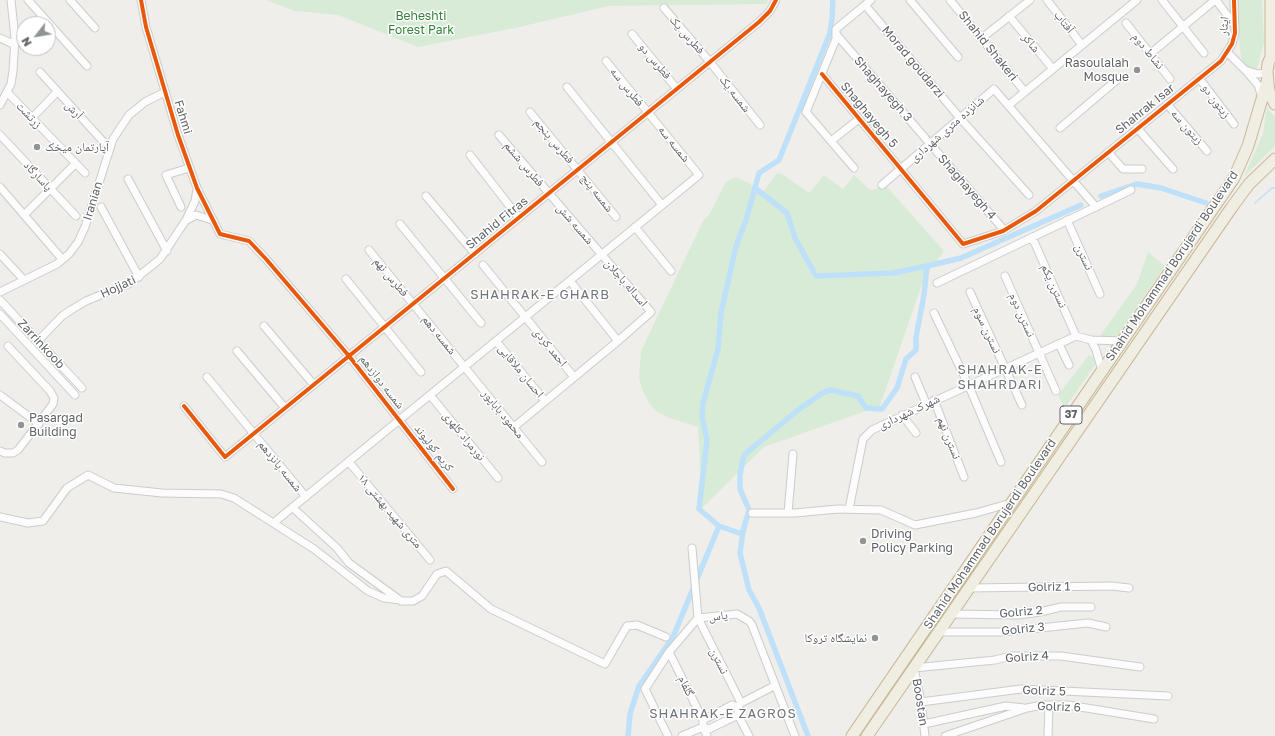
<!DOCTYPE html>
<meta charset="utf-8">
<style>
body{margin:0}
#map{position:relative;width:1275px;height:736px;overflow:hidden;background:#efeeea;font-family:"Golos Text",sans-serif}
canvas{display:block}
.north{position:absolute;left:16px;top:16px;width:40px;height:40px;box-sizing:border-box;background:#fff;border:1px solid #bfc1c3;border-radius:50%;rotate:239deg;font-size:11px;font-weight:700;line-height:16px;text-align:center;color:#5f6368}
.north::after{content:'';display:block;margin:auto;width:14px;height:18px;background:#919496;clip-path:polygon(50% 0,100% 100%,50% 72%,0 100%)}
</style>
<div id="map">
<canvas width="1275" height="736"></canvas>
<div class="north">N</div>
</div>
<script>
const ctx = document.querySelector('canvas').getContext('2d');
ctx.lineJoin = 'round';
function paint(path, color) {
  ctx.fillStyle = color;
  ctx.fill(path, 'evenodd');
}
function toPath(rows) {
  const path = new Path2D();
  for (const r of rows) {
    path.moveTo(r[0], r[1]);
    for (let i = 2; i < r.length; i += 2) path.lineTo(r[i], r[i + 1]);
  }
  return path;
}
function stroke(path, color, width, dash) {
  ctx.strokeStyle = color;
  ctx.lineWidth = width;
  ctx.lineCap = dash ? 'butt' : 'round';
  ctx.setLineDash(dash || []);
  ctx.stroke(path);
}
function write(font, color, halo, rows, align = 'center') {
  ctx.font = font + ' "Golos Text","Noto Naskh Arabic",sans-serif';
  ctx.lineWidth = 3;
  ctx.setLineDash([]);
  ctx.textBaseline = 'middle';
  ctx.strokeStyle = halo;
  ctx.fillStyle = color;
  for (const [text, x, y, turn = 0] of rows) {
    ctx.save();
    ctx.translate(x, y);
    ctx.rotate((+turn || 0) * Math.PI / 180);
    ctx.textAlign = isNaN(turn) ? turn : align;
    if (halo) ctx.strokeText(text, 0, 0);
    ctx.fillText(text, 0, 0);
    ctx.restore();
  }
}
paint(toPath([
 [266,0,768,0,766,4,609,6,515,28,418,47,338,15,295,11],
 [1236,0,1262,0,1264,42,1256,73,1242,65,1237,22],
 [1267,107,1275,117,1275,146,1244,177,1263,134],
 [777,173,782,174,809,193,824,175,843,189,854,175,870,190,887,187,944,251,924,278,880,406,764,447,702,508,698,427,667,417,656,411,649,403,642,389,639,377,641,351,703,221,709,215,726,182,736,177,764,191],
 [1148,252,1165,266,1116,338,1100,336,1137,284],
 [1089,355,1095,358,1095,365,1065,408,1058,395]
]), '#d8ebd6');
stroke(toPath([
 [1255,203,1272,188,1275,188]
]), '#bfe0f9', 1.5);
stroke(toPath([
 [755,188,787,213,795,238,816,276,893,273,927,266],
 [1101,196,1137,184,1161,188,1206,203],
 [719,526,742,534],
 [628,736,630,714,639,686,673,637,719,526,699,509,707,440,702,417,703,403,718,349,721,313,736,246,746,220,759,173,779,160,830,33,832,18,833,0],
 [808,736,759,608,749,590,740,553,743,531,749,510,740,489,740,474,744,455,798,410,821,394,830,390,858,396,866,408,882,409,897,388,906,359,916,350,916,337,924,295,927,266,961,258,1081,205]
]), '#bfe0f9', 5.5);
const minor = toPath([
 [28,0,87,66],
 [70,0,95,28],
 [141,0,146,27,178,135,197,188,220,234,249,241,266,259,349,356,453,489],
 [910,0,958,57],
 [950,0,1025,92],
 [1047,0,1082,45],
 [1162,0,1204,53],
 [1216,0,1235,26],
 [865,5,960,118,1029,195],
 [664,8,710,62,760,125],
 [1009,16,1053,69],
 [1126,23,1170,79],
 [632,34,677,89],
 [836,34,1004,230],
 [0,38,15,45],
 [982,38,1030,0],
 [1227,52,1245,70,1258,74,1267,73],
 [1150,54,1215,0],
 [40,72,109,148],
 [1247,72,1258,85,1262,97],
 [822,74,963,244,1003,231,1036,211,1221,61,1232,44,1235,33,1234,0],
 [1199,78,1234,124],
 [567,87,662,205],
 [7,92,85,173],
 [1167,104,1207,151],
 [0,105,11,84,13,71,15,38,11,0],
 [1009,105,1137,0],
 [530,112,616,217],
 [32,118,57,92],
 [1060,128,1119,78],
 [1137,128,1173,169],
 [0,135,76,216],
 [499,135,651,312,618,341,514,427],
 [831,141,859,119],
 [1108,152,1123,169,1142,169],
 [470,155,519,218],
 [854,168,806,112,836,39,836,29,871,0],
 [128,179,167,251],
 [882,185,994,89,1096,207],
 [0,187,62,259],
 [426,196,475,254],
 [101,207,139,277],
 [181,207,166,175,189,168],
 [24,215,75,164],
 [187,220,196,215,212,220],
 [1067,220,1100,294],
 [400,224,481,323],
 [635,227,671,271],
 [1032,237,1076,336],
 [369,250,542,462],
 [0,254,24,280],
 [483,265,574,377],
 [1005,276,1056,391],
 [346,279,421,372],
 [570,281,618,341],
 [937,283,1131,190],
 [0,292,57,264,69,254,78,242,85,227,113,139,129,115,145,102,165,92],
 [970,292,1022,405],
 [0,300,82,388],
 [934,313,968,384,1001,462],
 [0,314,75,395],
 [264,326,314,385],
 [1091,340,1096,350,1102,371],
 [38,341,62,316,71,310,86,301,130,283,160,259,186,220,195,201,197,189],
 [496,341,545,401],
 [1059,344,1069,365],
 [237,351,285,408],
 [207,377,306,497],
 [915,377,926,403],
 [0,395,39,424],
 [430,395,498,478],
 [934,400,964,477],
 [184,406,225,457,759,22,770,11,776,0],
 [902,415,916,433],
 [0,451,5,453,13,453,18,450,53,404,54,398,50,391,8,346],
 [349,462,430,560],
 [293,508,337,548,349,563,401,601,413,601,422,596,437,574,446,571,491,609,605,664,627,626,637,625,666,637],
 [849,509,863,439,872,430,1076,336,1091,340,1122,341],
 [752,513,795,513,838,509,881,510,915,525,976,513,1011,503],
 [788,513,793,454],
 [0,517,28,523,43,521,67,488,88,475,114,488,162,493,221,494,234,498,314,549,368,591,384,598,400,600],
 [277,520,699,175,606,61],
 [692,548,698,618,741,703],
 [969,588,1112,586,1129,588],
 [951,614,1018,615,1040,612,1061,607,1091,607],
 [939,632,1001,632,1088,623,1106,627],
 [669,652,703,720],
 [921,702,1021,689,1168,696],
 [732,705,738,707,738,715,709,729,703,727,703,720,732,705],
 [738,707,741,703,774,686],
 [738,715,749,736],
 [924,724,1006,706,1024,708],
 [668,736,645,689,669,652,698,618,737,614,749,621,752,625,795,736],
 [682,736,703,727,707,736],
 [925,736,921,702,914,668,995,660,1011,656,1061,656,1140,667],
 [945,736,1027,708,1042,705,1068,705,1154,719],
 [1048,736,1049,705]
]);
const highway = toPath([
 [1275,47,1268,64,1267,73,1269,92,1275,104],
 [1271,55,1271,0],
 [852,736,1234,178,1248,146,1267,82],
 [867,736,1232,207,1249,184,1275,159]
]);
stroke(minor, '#cbcccc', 9);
stroke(highway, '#c8b996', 13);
stroke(minor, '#fdfcfc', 7);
stroke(highway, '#f0ede3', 11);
stroke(toPath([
 [141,0,146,27,178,135,197,188,220,234,249,241,266,259,349,356,453,489],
 [822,74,963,244,1003,231,1036,211,1221,61,1232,44,1235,33,1234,0],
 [184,406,225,457,759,22,770,11,776,0]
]), '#e8590c', 4);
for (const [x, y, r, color] of [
 [1137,70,4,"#919496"],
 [37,147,4,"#919496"],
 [21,425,4,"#919496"],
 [863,541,4,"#919496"],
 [875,638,4,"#919496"]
]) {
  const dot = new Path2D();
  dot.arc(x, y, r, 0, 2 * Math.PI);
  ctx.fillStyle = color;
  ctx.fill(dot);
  stroke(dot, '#fff', 1.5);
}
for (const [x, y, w] of [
 [1071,415,22]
]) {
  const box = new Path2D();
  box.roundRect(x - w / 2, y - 9, w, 18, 3);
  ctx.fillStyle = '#fff';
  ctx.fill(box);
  stroke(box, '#5f6368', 1);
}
write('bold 11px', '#5f6368', null, [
 ["37",1071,415]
]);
write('12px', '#348238', '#fff', [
 ["Beheshti",421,16],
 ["Forest Park",421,30]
]);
write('12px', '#5f6368', '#fff', [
 ["آفتاب",1064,22,52],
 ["ایثار",1224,26,-85],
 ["فطرس یک",687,35,49],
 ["شاکر",1031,43,51],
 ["Shahid Shakeri",988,46,51],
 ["نشاط دوم",1148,51,51],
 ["فطرس دو",655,61,50],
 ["Morad goudarzi",913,62,50],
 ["فطرس سه",627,87,51],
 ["Shaghayegh 3",883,89,49],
 ["شمسه یک",735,94,52],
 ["زیتون دو",1216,101,53],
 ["Shahrak Isar",1145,109,-39],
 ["آرش",74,110,47],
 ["زرتشت",29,115,46],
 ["Shaghayegh 5",869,115,50],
 ["Fahmi",183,117,73],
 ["زیتون سه",1187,127,49],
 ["شانزده متری شهرداری",947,129,-41],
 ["فطرس پنجم",554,141,50],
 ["شمسه سه",674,144,51],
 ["فطرس ششم",524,164,50],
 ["پاسارگاد",38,176,47],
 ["Shaghayegh 4",967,187,49],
 ["شمسه پنج",597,193,52],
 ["Iranian",93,201,-73],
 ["Shahid Fitras",497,223,-39],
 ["شمسه شش",575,224,49],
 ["نسترن",1084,257,65],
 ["Shahid Mohammad Borujerdi Boulevard",1172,266,-56],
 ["فطرس نهم",391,277,50],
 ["اسداله باجلان",626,283,49],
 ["نسترن یکم",1054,286,66],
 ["Hojjati",118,287,-25],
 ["نسترن دوم",1022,315,66],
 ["نسترن سوم",987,330,65],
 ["شمسه دهم",439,335,51],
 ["Zarrinkoob",41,344,47],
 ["احمد کردی",550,347,51],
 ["احسان ملاقایی",521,371,51],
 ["شمسه دوازدهم",382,382,52],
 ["شهرک شهرداری",909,412,-25],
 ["محمود باباپور",503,414,51],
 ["نورمراد کلهری",464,436,51],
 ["نسترن نهم",949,438,68],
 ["کریم کولیوند",434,448,52],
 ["شمسه پانزدهم",280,466,51],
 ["۱۸ متری شهید بهشتی",390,511,50],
 ["Shahid Mohammad Borujerdi Boulevard",990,534,-56],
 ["Golriz 1",1049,587,-1],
 ["Golriz 2",1021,612,-5],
 ["یاس",718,616,-7],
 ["Golriz 3",1023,629,-6],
 ["Golriz 4",1027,657,-4],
 ["نسترن",719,661,63],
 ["گلفام",686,686,64],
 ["Golriz 5",1044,691,2],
 ["Boostan",920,702,81],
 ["Golriz 6",1059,707,2]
]);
write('12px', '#5f6368', '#fff', [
 ["Rasoulalah",1129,63,"right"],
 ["Mosque",1129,77,"right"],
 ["آپارتمان میخک",45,147],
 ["Pasargad",29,418],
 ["Building",29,432],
 ["Driving",871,534],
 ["Policy Parking",871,548],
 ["نمایشگاه تروکا",867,638,"right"]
], 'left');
ctx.letterSpacing = '1px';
write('13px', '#70757a', '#fff', [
 ["SHAHRAK-E GHARB",540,295],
 ["SHAHRAK-E",1000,370],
 ["SHAHRDARI",1000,385],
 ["SHAHRAK-E ZAGROS",723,714]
]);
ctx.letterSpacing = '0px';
</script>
